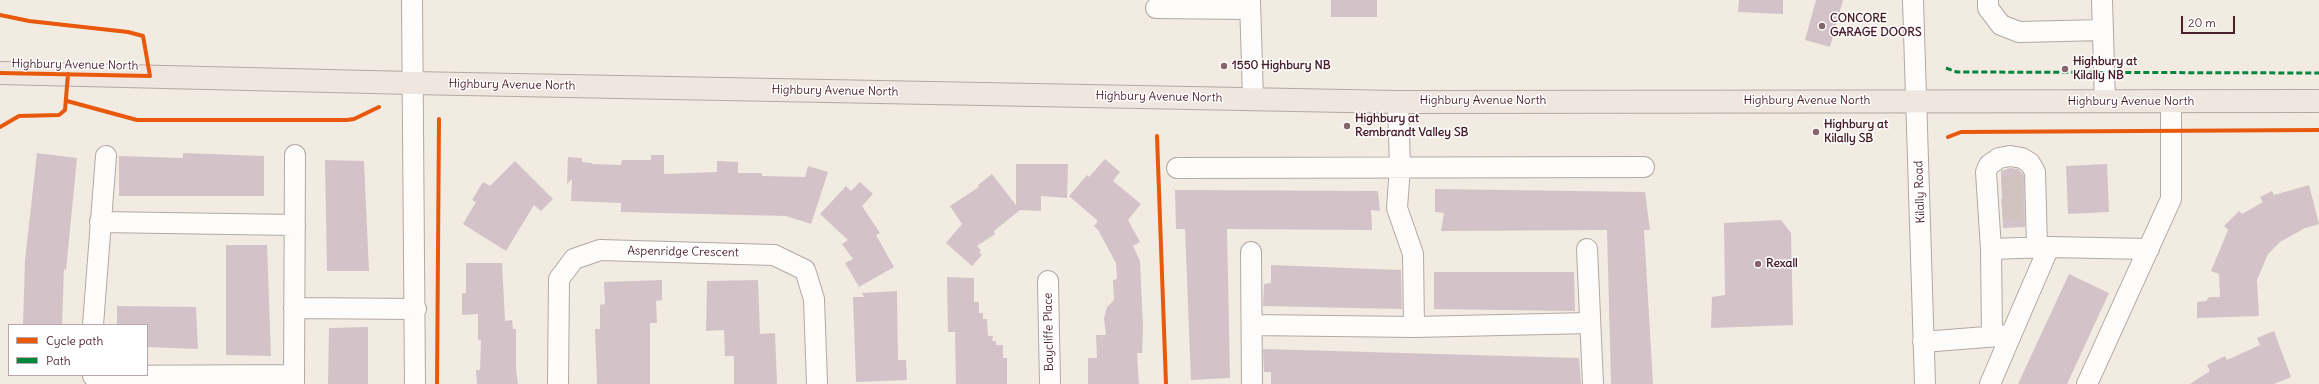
<!DOCTYPE html>
<style>
body{margin:0}
#map{position:relative;width:2319px;height:384px;overflow:hidden;background:#f2ebe2;font-family:Delius,sans-serif}
canvas{display:block}
.legend{position:absolute;left:8px;top:324px;width:140px;height:52px;box-sizing:border-box;background:#fff;border:1px solid #b7a5aa;margin:0;padding:5px 7px;list-style:none;font-size:12px;color:#4a1f2b}
.legend li{display:flex;align-items:center;gap:8px;height:20px}
.legend b{width:20px;border:1px solid #b7a5aa}
.scale{position:absolute;left:2181px;top:16px;width:54px;height:18px;box-sizing:border-box;border:2px solid #4a1f2b;border-top:0;padding-left:5px;font-size:12px;line-height:14px;white-space:nowrap;color:#4a1f2b;-webkit-text-stroke:3px #fff;paint-order:stroke}
</style>
<div id="map">
<canvas width="2319" height="384"></canvas>
<ul class="legend">
<li><b style="height:5px;background:#e8590c"></b>Cycle path</li>
<li><b style="height:5px;background:#00873e"></b>Path</li>
</ul>
<div class="scale">20 m</div>
</div>
<script>
const ctx = document.querySelector('canvas').getContext('2d');
ctx.lineJoin = 'round';
function paint(path, color) {
  ctx.fillStyle = color;
  ctx.fill(path, 'evenodd');
}
function toPath(rows) {
  const path = new Path2D();
  for (const r of rows) {
    path.moveTo(r[0], r[1]);
    for (let i = 2; i < r.length; i += 2) path.lineTo(r[i], r[i + 1]);
  }
  return path;
}
function stroke(path, color, width, dash) {
  ctx.strokeStyle = color;
  ctx.lineWidth = width;
  ctx.lineCap = dash ? 'butt' : 'round';
  ctx.setLineDash(dash || []);
  ctx.stroke(path);
}
function write(font, color, halo, rows, align = 'center') {
  ctx.font = font + ' Delius,sans-serif';
  ctx.lineWidth = 3;
  ctx.setLineDash([]);
  ctx.textBaseline = 'middle';
  ctx.strokeStyle = halo;
  ctx.fillStyle = color;
  for (const [text, x, y, turn = 0] of rows) {
    ctx.save();
    ctx.translate(x, y);
    ctx.rotate((+turn || 0) * Math.PI / 180);
    ctx.textAlign = isNaN(turn) ? turn : align;
    if (halo) ctx.strokeText(text, 0, 0);
    ctx.fillText(text, 0, 0);
    ctx.restore();
  }
}
paint(toPath([
 [1331,0,1377,0,1377,17,1331,17],
 [1739,0,1783,0,1783,14,1738,12],
 [1816,0,1843,0,1830,47,1805,40],
 [37,153,77,158,66,270,64,269,62,325,23,325,25,260],
 [183,153,264,156,264,196,119,196,119,156,183,158],
 [651,155,664,155,664,174,717,172,717,161,738,162,738,173,762,173,762,176,805,177,808,166,828,172,811,224,786,216,621,212,621,203,571,201,572,179,567,184,568,157,582,158,582,162,592,163,592,164,621,165,622,160,651,160],
 [1105,159,1120,172,1113,181,1141,204,1128,220,1140,242,1133,246,1140,261,1143,327,1142,353,1137,353,1139,384,1088,384,1088,358,1097,358,1096,335,1106,335,1104,318,1107,307,1114,300,1113,280,1117,279,1116,263,1098,230,1094,226,1098,221,1069,196,1087,175,1089,177],
 [325,160,364,161,369,271,327,271],
 [515,161,553,199,541,211,534,205,506,251,463,224,476,202,472,200,483,182,490,186],
 [1016,164,1068,164,1067,198,1041,196,1041,211,1020,210,994,231,995,234,977,246,981,250,979,252,982,255,972,266,946,243,962,224,950,206,979,187,978,185,992,174,1016,205],
 [2107,164,2109,212,2068,214,2066,166],
 [2010,168,2018,169,2024,175,2025,227,2003,228,2001,171],
 [860,182,873,194,862,206,880,233,876,235,894,267,859,287,845,263,853,259,842,244,848,240,820,214,846,186,851,191],
 [2309,185,2319,224,2305,228,2280,242,2268,254,2257,280,2259,316,2197,318,2197,302,2206,301,2209,297,2220,297,2219,274,2211,271,2228,230,2224,226,2239,211,2242,214,2263,202,2260,197,2272,191,2274,195],
 [1435,189,1645,192,1650,230,1644,230,1653,384,1611,384,1607,230,1441,231,1444,213,1435,212],
 [1175,190,1378,191,1380,211,1371,210,1372,230,1227,229,1230,378,1191,380,1185,229,1176,229],
 [1781,220,1791,233,1793,325,1711,328,1712,297,1725,295,1724,223],
 [226,245,267,245,271,356,226,355],
 [466,263,502,263,505,321,512,320,513,329,516,329,516,369,518,384,477,384,476,370,480,370,481,340,478,340,478,314,462,315,462,293,466,293],
 [1271,265,1401,270,1402,309,1263,306,1264,284,1271,283],
 [1434,272,1574,272,1575,311,1434,309],
 [2069,274,2109,293,2067,384,2018,384],
 [947,277,974,278,974,302,979,302,979,313,983,313,983,319,987,319,988,336,993,336,992,341,996,341,996,345,1003,345,1003,358,1007,358,1007,384,956,384,955,332,948,332],
 [662,280,662,300,656,301,657,323,650,323,650,384,597,384,595,329,600,329,600,305,605,304,604,282],
 [758,280,760,334,775,333,777,384,734,384,734,356,725,356,724,330,706,331,707,281],
 [897,291,898,360,906,360,907,380,856,382,853,297,864,297,862,293],
 [117,306,196,307,198,349,147,347,147,325,117,325],
 [368,327,368,384,328,384,329,328],
 [2274,331,2291,377,2274,384,2190,384,2210,371,2207,365,2225,356,2227,360,2260,345,2257,338],
 [1263,349,1579,358,1581,384,1271,384,1271,372,1264,372]
]), '#d3c3c8');
stroke(toPath([
 [2002,187,2024,185],
 [2002,209,2025,207]
]), '#d0c2bd', 20, [20, 10]);
const minor = toPath([
 [412,0,415,384],
 [1250,0,1253,99],
 [1913,0,1925,384],
 [1988,0,1988,8,2001,25,2019,32,2103,30],
 [2102,0,2105,102],
 [1156,8,1250,9],
 [1398,102,1400,167,1397,208,1413,254,1414,327],
 [1177,168,1644,167],
 [100,222,295,225],
 [1587,249,1593,384],
 [1991,249,1986,172,1989,165,1999,158,2010,156,2022,158,2030,163,2035,172,2037,247],
 [1251,252,1252,384],
 [1048,281,1050,384],
 [294,308,416,309],
 [93,325,106,156],
 [1252,325,1414,327,1590,323],
 [1992,336,1991,249,2049,247],
 [1923,342,2011,335,2049,247,2149,249],
 [93,376,294,375],
 [294,384,295,155],
 [558,384,559,279,574,259,600,250,774,255,805,270,814,299,817,384],
 [1990,384,2011,335],
 [2087,384,2171,199,2171,102]
]);
const major = toPath([
 [0,73,412,83,1398,102,2319,101]
]);
stroke(minor, '#b2a8a4', 22);
stroke(major, '#b2a8a4', 24);
stroke(minor, '#fdfcfb', 20);
stroke(major, '#efe7df', 22);
stroke(toPath([
 [1946,68,1957,72,2319,73]
]), '#00873e', 3, [6, 3]);
stroke(toPath([
 [0,15,29,21,128,32,143,36,150,76,0,73],
 [67,101,137,120,347,120,354,119,379,107],
 [0,127,19,116,59,115,65,110,68,74],
 [1157,136,1166,384],
 [1948,137,1961,132,2319,130],
 [437,384,439,119]
]), '#e8590c', 4);
for (const [x, y, r, color] of [
 [1822,26,4,"#85666b"],
 [1224,66,4,"#85666b"],
 [2065,69,4,"#85666b"],
 [1347,126,4,"#85666b"],
 [1816,132,4,"#85666b"],
 [1758,264,4,"#85666b"]
]) {
  const dot = new Path2D();
  dot.arc(x, y, r, 0, 2 * Math.PI);
  ctx.fillStyle = color;
  ctx.fill(dot);
  stroke(dot, '#fff', 1.5);
}
write('bold 12px', '#4a1f2b', '#fff', [
 ["CONCORE",1830,19],
 ["GARAGE DOORS",1830,33],
 ["Highbury at",2073,62],
 ["Kilally NB",2073,76],
 ["1550 Highbury NB",1232,66],
 ["Highbury at",1355,119],
 ["Rembrandt Valley SB",1355,133],
 ["Highbury at",1824,125],
 ["Kilally SB",1824,139],
 ["Rexall",1766,264]
], 'left');
write('12px', '#4a1f2b', '#fff', [
 ["Highbury Avenue North",75,65,1],
 ["Highbury Avenue North",512,85,1],
 ["Highbury Avenue North",835,91,1],
 ["Highbury Avenue North",1159,97,1],
 ["Highbury Avenue North",1483,101],
 ["Highbury Avenue North",1807,101],
 ["Highbury Avenue North",2131,102],
 ["Kilally Road",1920,192,-92],
 ["Aspenridge Crescent",683,252,1],
 ["Baycliffe Place",1049,332,-91]
]);
</script>
